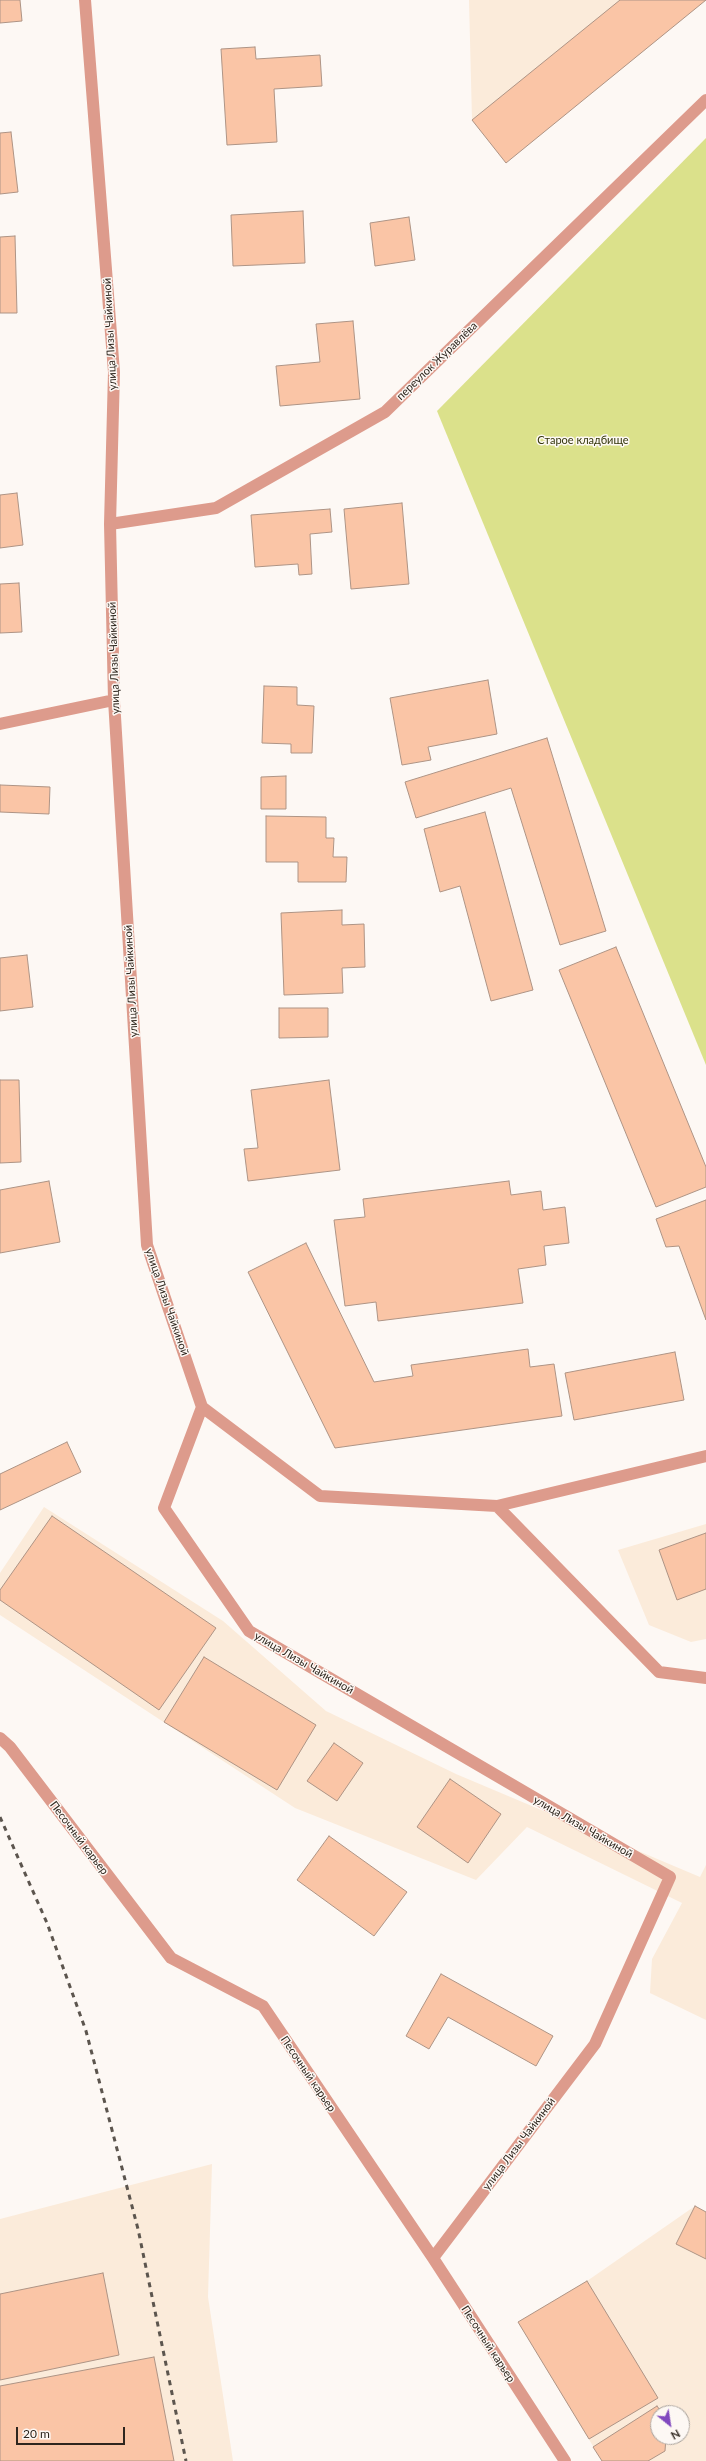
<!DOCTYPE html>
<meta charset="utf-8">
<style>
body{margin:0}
#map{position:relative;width:706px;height:2461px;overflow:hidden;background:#fdf8f4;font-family:Lato,sans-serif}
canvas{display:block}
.north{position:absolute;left:650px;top:2405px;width:40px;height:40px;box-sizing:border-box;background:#fdf8f4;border:1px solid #aaa49e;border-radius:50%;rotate:150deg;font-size:11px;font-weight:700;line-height:16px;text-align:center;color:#2e261e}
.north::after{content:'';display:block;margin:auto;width:14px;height:18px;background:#8149bf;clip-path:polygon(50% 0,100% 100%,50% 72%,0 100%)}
.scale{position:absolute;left:16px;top:2427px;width:109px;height:18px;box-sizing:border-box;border:2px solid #2e261e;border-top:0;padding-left:5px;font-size:12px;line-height:14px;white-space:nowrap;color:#2e261e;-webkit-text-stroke:3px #fdf8f4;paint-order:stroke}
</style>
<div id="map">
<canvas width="706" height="2461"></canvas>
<div class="north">N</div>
<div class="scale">20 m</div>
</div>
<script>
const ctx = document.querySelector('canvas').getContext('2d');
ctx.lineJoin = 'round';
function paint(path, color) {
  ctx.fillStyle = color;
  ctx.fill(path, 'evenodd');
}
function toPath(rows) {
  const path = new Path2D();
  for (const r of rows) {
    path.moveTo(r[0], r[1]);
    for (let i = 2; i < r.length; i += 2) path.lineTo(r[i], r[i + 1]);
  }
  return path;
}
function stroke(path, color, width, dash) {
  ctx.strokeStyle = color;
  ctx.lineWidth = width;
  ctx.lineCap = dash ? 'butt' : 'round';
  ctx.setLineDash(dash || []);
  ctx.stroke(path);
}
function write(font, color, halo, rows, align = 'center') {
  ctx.font = font + ' Lato,sans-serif';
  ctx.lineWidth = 3;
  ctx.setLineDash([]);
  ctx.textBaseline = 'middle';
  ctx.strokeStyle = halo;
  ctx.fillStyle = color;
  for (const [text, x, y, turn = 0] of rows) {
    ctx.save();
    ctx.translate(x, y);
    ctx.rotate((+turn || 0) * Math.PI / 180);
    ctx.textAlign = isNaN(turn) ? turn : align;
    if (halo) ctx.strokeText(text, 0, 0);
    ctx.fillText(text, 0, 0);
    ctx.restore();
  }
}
paint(toPath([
 [469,0,706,0,506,163,472,120],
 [44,1507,223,1621,326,1711,456,1774,700,1877,706,1865,706,2020,650,1993,652,1959,682,1903,527,1827,476,1880,295,1808,0,1615,0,1573],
 [706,1524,706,1639,691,1642,649,1625,618,1550],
 [212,2164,208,2297,233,2461,0,2461,0,2219],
 [695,2206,706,2212,706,2461,602,2461,518,2322,587,2281],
 [658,2413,682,2413,682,2437,658,2437]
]), '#fbebda');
paint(toPath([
 [706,138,706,1065,437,411]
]), '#dbe18b');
const building = toPath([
 [0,0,20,0,22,21,0,23,0,0],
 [620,0,706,0,506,163,472,120,620,0],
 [255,47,256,59,320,55,322,86,274,89,277,142,227,145,221,49,255,47],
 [11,132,18,192,0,194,0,133,11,132],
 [303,211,305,263,233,266,231,215,303,211],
 [409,217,415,260,375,266,370,223,409,217],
 [15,236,17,313,0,313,0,237,15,236],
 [353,321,360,399,280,406,276,366,320,362,316,324,353,321],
 [17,493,23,545,0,548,0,495,17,493],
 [402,503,409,584,351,589,344,509,402,503],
 [330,509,332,532,310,534,312,574,299,575,298,564,255,567,251,515,330,509],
 [19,583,22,632,0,633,0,584,19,583],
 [488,680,497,734,428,747,431,760,402,765,390,698,488,680],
 [264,686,297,687,297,705,314,706,312,753,291,753,291,744,262,743,264,686],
 [547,738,606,931,560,945,511,788,416,818,405,782,547,738],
 [286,776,286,809,261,809,261,777,286,776],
 [0,785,50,787,49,814,0,812,0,785],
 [485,812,533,990,491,1001,460,886,440,892,424,829,485,812],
 [266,816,326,817,326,838,334,838,333,857,347,857,346,882,298,882,298,862,266,862,266,816],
 [342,910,342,925,364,924,365,967,342,968,343,993,284,995,281,913,342,910],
 [616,947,706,1167,706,1187,656,1207,559,970,616,947],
 [27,955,33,1007,0,1011,0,958,27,955],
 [279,1008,328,1008,328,1037,279,1038,279,1008],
 [0,1080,19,1080,21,1162,0,1163,0,1080],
 [329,1080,340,1170,248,1181,244,1149,258,1148,251,1090,329,1080],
 [49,1181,60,1242,0,1253,0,1190,49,1181],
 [509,1181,511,1195,541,1191,543,1210,565,1207,569,1243,544,1246,546,1265,518,1269,523,1303,378,1321,376,1302,345,1306,334,1220,365,1217,363,1199,509,1181],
 [706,1200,706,1320,679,1246,666,1247,656,1219,706,1200],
 [306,1243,374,1382,413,1376,411,1365,528,1349,530,1367,554,1364,562,1416,335,1448,248,1272,306,1243],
 [675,1352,684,1400,574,1420,565,1373,675,1352],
 [67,1442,81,1472,0,1510,0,1474,67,1442],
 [52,1516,216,1628,159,1710,0,1600,0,1590,52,1516],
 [706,1533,706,1589,677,1600,659,1550,706,1533],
 [204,1657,316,1725,277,1790,164,1722,204,1657],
 [334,1743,363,1763,337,1801,307,1781,334,1743],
 [450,1779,501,1814,468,1863,417,1827,450,1779],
 [329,1836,407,1892,374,1936,297,1880,329,1836],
 [441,1974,553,2036,536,2066,448,2017,429,2049,406,2036,441,1974],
 [695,2206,706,2212,706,2259,676,2244,695,2206],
 [103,2273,119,2355,0,2380,0,2294,103,2273],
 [587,2281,658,2398,589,2439,518,2322,587,2281],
 [154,2357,174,2461,0,2461,0,2386,154,2357],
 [657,2406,662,2413,658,2413,658,2437,666,2437,665,2451,648,2461,602,2461,593,2447,657,2406]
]);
paint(building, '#fac5a6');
stroke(building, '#ae9485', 1);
stroke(toPath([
 [85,0,114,372,110,524,114,700,147,1245,202,1407,164,1508,249,1631,670,1877,595,2044,433,2258],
 [110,524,216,508,385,412,706,100],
 [0,724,114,700],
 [202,1407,320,1496,497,1506,706,1456],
 [497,1506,659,1672,706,1678],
 [0,1738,10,1747,171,1958,263,2006,433,2258,565,2461]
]), '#dd9b8c', 12);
stroke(toPath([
 [0,1817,47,1923,86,2031,138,2229,186,2461]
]), '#5c554e', 3, [5, 5]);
write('11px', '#2e261e', '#fdf8f4', [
 ["улица Лизы Чайкиной",110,334,-93],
 ["переулок Журавлёва",437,361,-44],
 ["улица Лизы Чайкиной",114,658,-92],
 ["улица Лизы Чайкиной",131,981,-93],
 ["улица Лизы Чайкиной",167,1302,71],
 ["улица Лизы Чайкиной",304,1663,30],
 ["улица Лизы Чайкиной",583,1827,30],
 ["Песочный карьер",79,1838,53],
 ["Песочный карьер",308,2074,56],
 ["улица Лизы Чайкиной",519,2144,-53],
 ["Песочный карьер",488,2344,57]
]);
write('11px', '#333509', '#fdf8f4', [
 ["Старое кладбище",583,440]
]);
</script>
